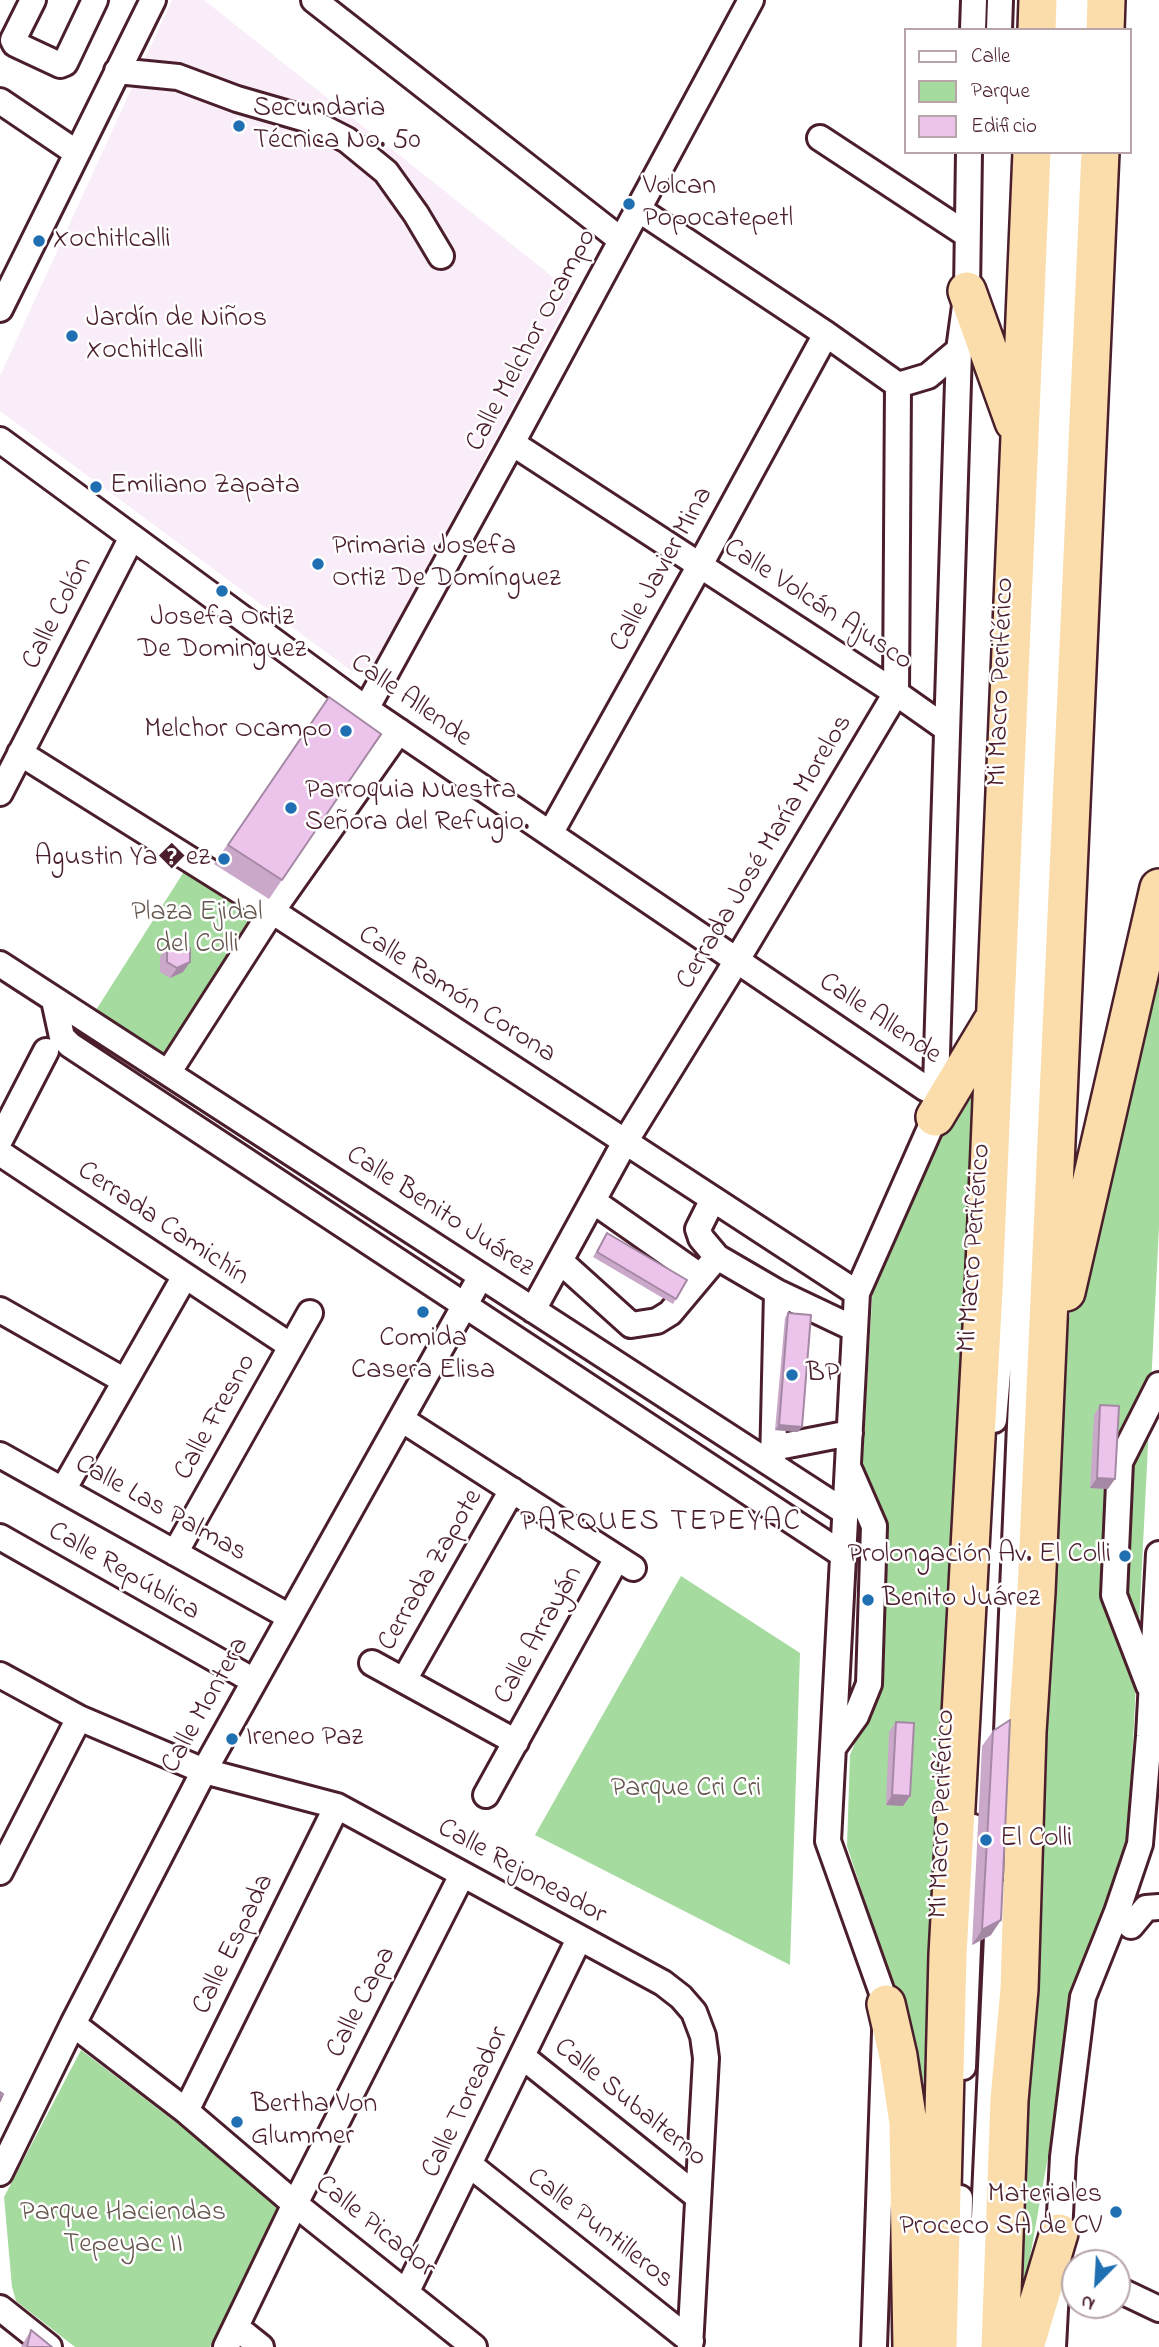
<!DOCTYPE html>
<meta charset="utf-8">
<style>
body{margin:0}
#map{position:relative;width:1159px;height:2347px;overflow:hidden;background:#fff;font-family:"Indie Flower",sans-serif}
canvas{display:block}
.legend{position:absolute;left:904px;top:28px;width:228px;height:126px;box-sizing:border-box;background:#fff;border:2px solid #b7a5aa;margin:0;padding:9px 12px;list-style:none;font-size:21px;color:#4a1f2b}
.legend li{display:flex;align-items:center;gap:14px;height:35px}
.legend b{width:35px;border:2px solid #b7a5aa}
.north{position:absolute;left:1061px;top:2249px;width:70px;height:70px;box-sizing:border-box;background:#fff;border:2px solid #b7a5aa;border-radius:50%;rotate:204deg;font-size:19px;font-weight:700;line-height:28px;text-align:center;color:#4a1f2b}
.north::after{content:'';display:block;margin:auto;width:24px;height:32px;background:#1f6fb2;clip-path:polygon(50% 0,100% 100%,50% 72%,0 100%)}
</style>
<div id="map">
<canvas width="1159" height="2347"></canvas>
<ul class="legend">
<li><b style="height:9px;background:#fff"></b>Calle</li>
<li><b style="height:19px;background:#a5db9e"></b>Parque</li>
<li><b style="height:19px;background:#ebc3eb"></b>Edificio</li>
</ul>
<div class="north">N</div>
</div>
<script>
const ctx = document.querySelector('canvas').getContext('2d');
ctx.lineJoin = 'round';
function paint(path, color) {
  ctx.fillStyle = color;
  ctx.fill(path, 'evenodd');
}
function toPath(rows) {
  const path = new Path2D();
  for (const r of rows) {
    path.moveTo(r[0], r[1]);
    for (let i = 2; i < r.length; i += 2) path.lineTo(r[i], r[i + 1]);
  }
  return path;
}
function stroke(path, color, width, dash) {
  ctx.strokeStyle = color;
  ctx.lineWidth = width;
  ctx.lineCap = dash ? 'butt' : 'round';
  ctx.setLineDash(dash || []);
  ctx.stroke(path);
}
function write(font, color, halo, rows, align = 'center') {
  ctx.font = font + ' "Indie Flower",sans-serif';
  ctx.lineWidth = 5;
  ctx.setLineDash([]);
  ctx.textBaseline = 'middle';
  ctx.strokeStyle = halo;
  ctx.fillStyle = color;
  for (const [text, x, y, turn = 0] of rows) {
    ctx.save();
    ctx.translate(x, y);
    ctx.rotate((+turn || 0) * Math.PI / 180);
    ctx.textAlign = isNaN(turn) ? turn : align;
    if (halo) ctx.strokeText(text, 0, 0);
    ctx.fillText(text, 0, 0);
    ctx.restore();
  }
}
paint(toPath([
 [172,0,204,0,573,293,373,668,354,673,0,411,0,376]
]), '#f9edf9');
paint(toPath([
 [185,870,255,917,165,1054,96,1010],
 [1159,922,1159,1227,1128,1842,1071,1995,1052,2134,1014,2347,1060,1359],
 [975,1086,922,2111,915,2053,847,1846,850,1755,875,1695,888,1529,862,1469,873,1283,932,1150],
 [681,1576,800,1653,790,1965,535,1835],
 [81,2050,178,2124,281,2207,210,2347,75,2347,16,2301,12,2287,4,2197]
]), '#a5db9e');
const minor = toPath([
 [33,0,13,40,15,44,60,65,65,63,95,0],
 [314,0,621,240],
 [973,30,974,0],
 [999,30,1000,0],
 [1058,30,1058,0],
 [1080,30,1082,0],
 [117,71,178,77,237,99,306,119,347,140,386,172,416,214,441,256],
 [0,101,77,153],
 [820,138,966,234],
 [638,209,826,334,898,385],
 [0,309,153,0],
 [898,385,928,376,959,350],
 [0,440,366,709,925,1088,936,1093],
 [512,443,896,693,947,729],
 [366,709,512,443,751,0],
 [20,753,272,911,857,1293],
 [0,793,132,537],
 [550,834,700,565,826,334],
 [0,964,845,1512],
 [54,1000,62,1037,70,1045,842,1554],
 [168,1073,272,911,399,731],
 [0,1140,46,1051],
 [0,1153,291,1346],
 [713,1199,698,1229,701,1238,717,1257,777,1292,855,1329],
 [593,1201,700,1276],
 [560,1261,631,1325,657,1321,670,1313,717,1257],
 [0,1310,125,1381],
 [533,1310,625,1142,728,975,896,693,898,385],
 [401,1419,633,1568],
 [994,1420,1008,1255,1055,152],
 [773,1448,850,1433],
 [0,1455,290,1617],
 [773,1465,777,1292],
 [63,1490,185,1276],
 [0,1537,254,1681],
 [175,1553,310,1313],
 [372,1663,516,1742],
 [0,1675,79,1718,204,1771,337,1806,663,1983,681,1997,694,2012,703,2036,706,2058,690,2347],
 [404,1680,512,1490],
 [1149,1686,1114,1595,1120,1462,1159,1385],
 [833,1748,856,1716,869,1684,874,1526,850,1471],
 [1006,1755,1074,152],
 [486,1795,617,1558],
 [0,1872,79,1718],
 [1117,1912,1131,1926,1146,1908,1159,1907],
 [73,2024,186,2111,295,2204,474,2347],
 [523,2057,698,2197],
 [963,2067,973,1827],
 [186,2111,337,1806],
 [470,2165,691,2341],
 [0,2173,73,2024,204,1771,481,1276],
 [1117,2289,1159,2309],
 [406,2293,579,1939],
 [0,2308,49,2347],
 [236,2327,261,2347],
 [226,2347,295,2204,462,1875],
 [874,2347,886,2004,828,1841,857,1293,935,1117,959,350,967,291,969,152],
 [957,2347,960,2198],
 [978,2347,999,1893],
 [1053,2347,1063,2157,1083,1997,1117,1912,1140,1844,1149,1736,1159,1554]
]);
const highway = toPath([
 [1037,30,1038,0],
 [1105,30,1106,0],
 [967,291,1014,422],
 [935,1117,992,1022],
 [1066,1292,1159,888],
 [886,2004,898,2056,908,2123,912,2347],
 [938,2347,948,1955,984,1290,1032,152],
 [1000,2347,1009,2100,1019,1989,1027,1732,1036,1592,1100,152],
 [1025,2347,1059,2233]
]);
stroke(minor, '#4a1f2b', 30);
stroke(highway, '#4a1f2b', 42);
stroke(minor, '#fff', 24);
stroke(highway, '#faddab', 37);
paint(toPath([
 [329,697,381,734,269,899,214,864],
 [167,947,190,962,183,972,170,978,160,972,160,957],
 [604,1238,687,1280,673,1304,593,1257],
 [788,1313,798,1432,775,1430,785,1318],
 [1100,1405,1108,1489,1090,1488,1094,1415],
 [896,1722,910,1796,903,1806,886,1805,889,1732],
 [993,1731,991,1935,972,1945,982,1746],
 [31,2330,52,2347,21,2347]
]), '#caa8ca');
paint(toPath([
 [190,962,183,972,170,978,177,968],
 [779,1425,802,1427,798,1432,775,1430],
 [1097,1478,1115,1479,1108,1489,1090,1488],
 [892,1795,910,1796,903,1806,886,1805],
 [1001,1920,991,1935,972,1945,982,1930]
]), '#a488a4');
const building = toPath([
 [329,697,381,734,282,880,228,845,329,697],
 [180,942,190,948,190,962,177,968,167,962,167,947,180,942],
 [607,1233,687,1280,676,1299,597,1252,607,1233],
 [788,1313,811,1315,802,1427,779,1425,788,1313],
 [1100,1405,1119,1406,1115,1479,1097,1478,1100,1405],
 [1010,1720,1001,1920,982,1930,993,1731,1010,1720],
 [896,1722,914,1723,910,1796,892,1795,896,1722],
 [0,2092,3,2094,0,2101,0,2092],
 [31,2330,52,2347,27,2347,31,2330]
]);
paint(building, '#ebc3eb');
stroke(building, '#a488a4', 2);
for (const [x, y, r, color] of [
 [239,126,7,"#1f6fb2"],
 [629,204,7,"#1f6fb2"],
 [39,241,7,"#1f6fb2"],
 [72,336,7,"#1f6fb2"],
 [96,487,7,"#1f6fb2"],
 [318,564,7,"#1f6fb2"],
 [222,591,7,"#1f6fb2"],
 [346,731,7,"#1f6fb2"],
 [291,808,7,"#1f6fb2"],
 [224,859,7,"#1f6fb2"],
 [423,1312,7,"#1f6fb2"],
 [792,1375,7,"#1f6fb2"],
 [1125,1556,7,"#1f6fb2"],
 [868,1600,7,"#1f6fb2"],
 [232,1739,7,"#1f6fb2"],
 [986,1840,7,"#1f6fb2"],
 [237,2122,7,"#1f6fb2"],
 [1116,2212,7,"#1f6fb2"]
]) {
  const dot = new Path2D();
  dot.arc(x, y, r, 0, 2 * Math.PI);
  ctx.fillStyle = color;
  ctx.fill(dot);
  stroke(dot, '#fff', 2.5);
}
write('28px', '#4a1f2b', '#fff', [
 ["Secundaria",253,110],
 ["Técnica No. 50",253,142],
 ["Volcan",643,188],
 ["Popocatepetl",643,220],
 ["Xochitlcalli",53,241],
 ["Jardín de Niños",86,320],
 ["Xochitlcalli",86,352],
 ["Emiliano Zapata",110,487],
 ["Primaria Josefa",332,548],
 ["Ortiz De Domínguez",332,580],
 ["Josefa Ortiz",222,619,"center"],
 ["De Dominguez",222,651,"center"],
 ["Melchor Ocampo",332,731,"right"],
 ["Parroquia Nuestra",305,792],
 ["Señora del Refugio.",305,824],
 ["Agustin Ya�ez",210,859,"right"],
 ["Comida",423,1340,"center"],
 ["Casera Elisa",423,1372,"center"],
 ["BP",806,1375],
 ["Prolongación Av. El Colli",1111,1556,"right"],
 ["Benito Juárez",882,1600],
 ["Ireneo Paz",246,1739],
 ["El Colli",1000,1840],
 ["Bertha Von",251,2106],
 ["Glummer",251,2138],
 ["Materiales",1102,2196,"right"],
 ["Proceco SA de CV",1102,2228,"right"]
], 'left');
write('28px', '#4a1f2b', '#fff', [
 ["Calle Melchor Ocampo",533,341,-62],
 ["Calle Javier Mina",663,570,-61],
 ["Calle Volcán Ajusco",817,606,33],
 ["Calle Colón",59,614,-63],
 ["Mi Macro Periférico",1003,682,-88],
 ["Calle Allende",410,702,35],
 ["Cerrada José María Morelos",766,853,-59],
 ["Calle Ramón Corona",456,996,33],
 ["Calle Allende",879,1020,34],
 ["Calle Benito Juárez",439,1213,33],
 ["Cerrada Camichín",162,1225,34],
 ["Mi Macro Periférico",976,1248,-86],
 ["Calle Fresno",217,1418,-61],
 ["Calle Las Palmas",160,1510,29],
 ["Cerrada Zapote",432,1571,-60],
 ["Calle República",123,1573,30],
 ["Calle Arrayán",540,1636,-61],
 ["Calle Montera",207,1706,-61],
 ["Mi Macro Periférico",944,1814,-88],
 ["Calle Rejoneador",521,1873,29],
 ["Calle Espada",235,1945,-64],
 ["Calle Capa",363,2003,-63],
 ["Calle Toreador",467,2103,-64],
 ["Calle Subalterno",629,2104,39],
 ["Calle Picador",374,2228,39],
 ["Calle Puntilleros",599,2230,38]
]);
write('28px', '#65574e', '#fff', [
 ["Plaza Ejidal",197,914],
 ["del Colli",197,946],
 ["Parque Cri Cri",686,1790],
 ["Parque Haciendas",123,2214],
 ["Tepeyac II",123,2246]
]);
ctx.letterSpacing = '2px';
write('30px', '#4a1f2b', '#fff', [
 ["PARQUES TEPEYAC",661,1524]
]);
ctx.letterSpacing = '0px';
</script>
